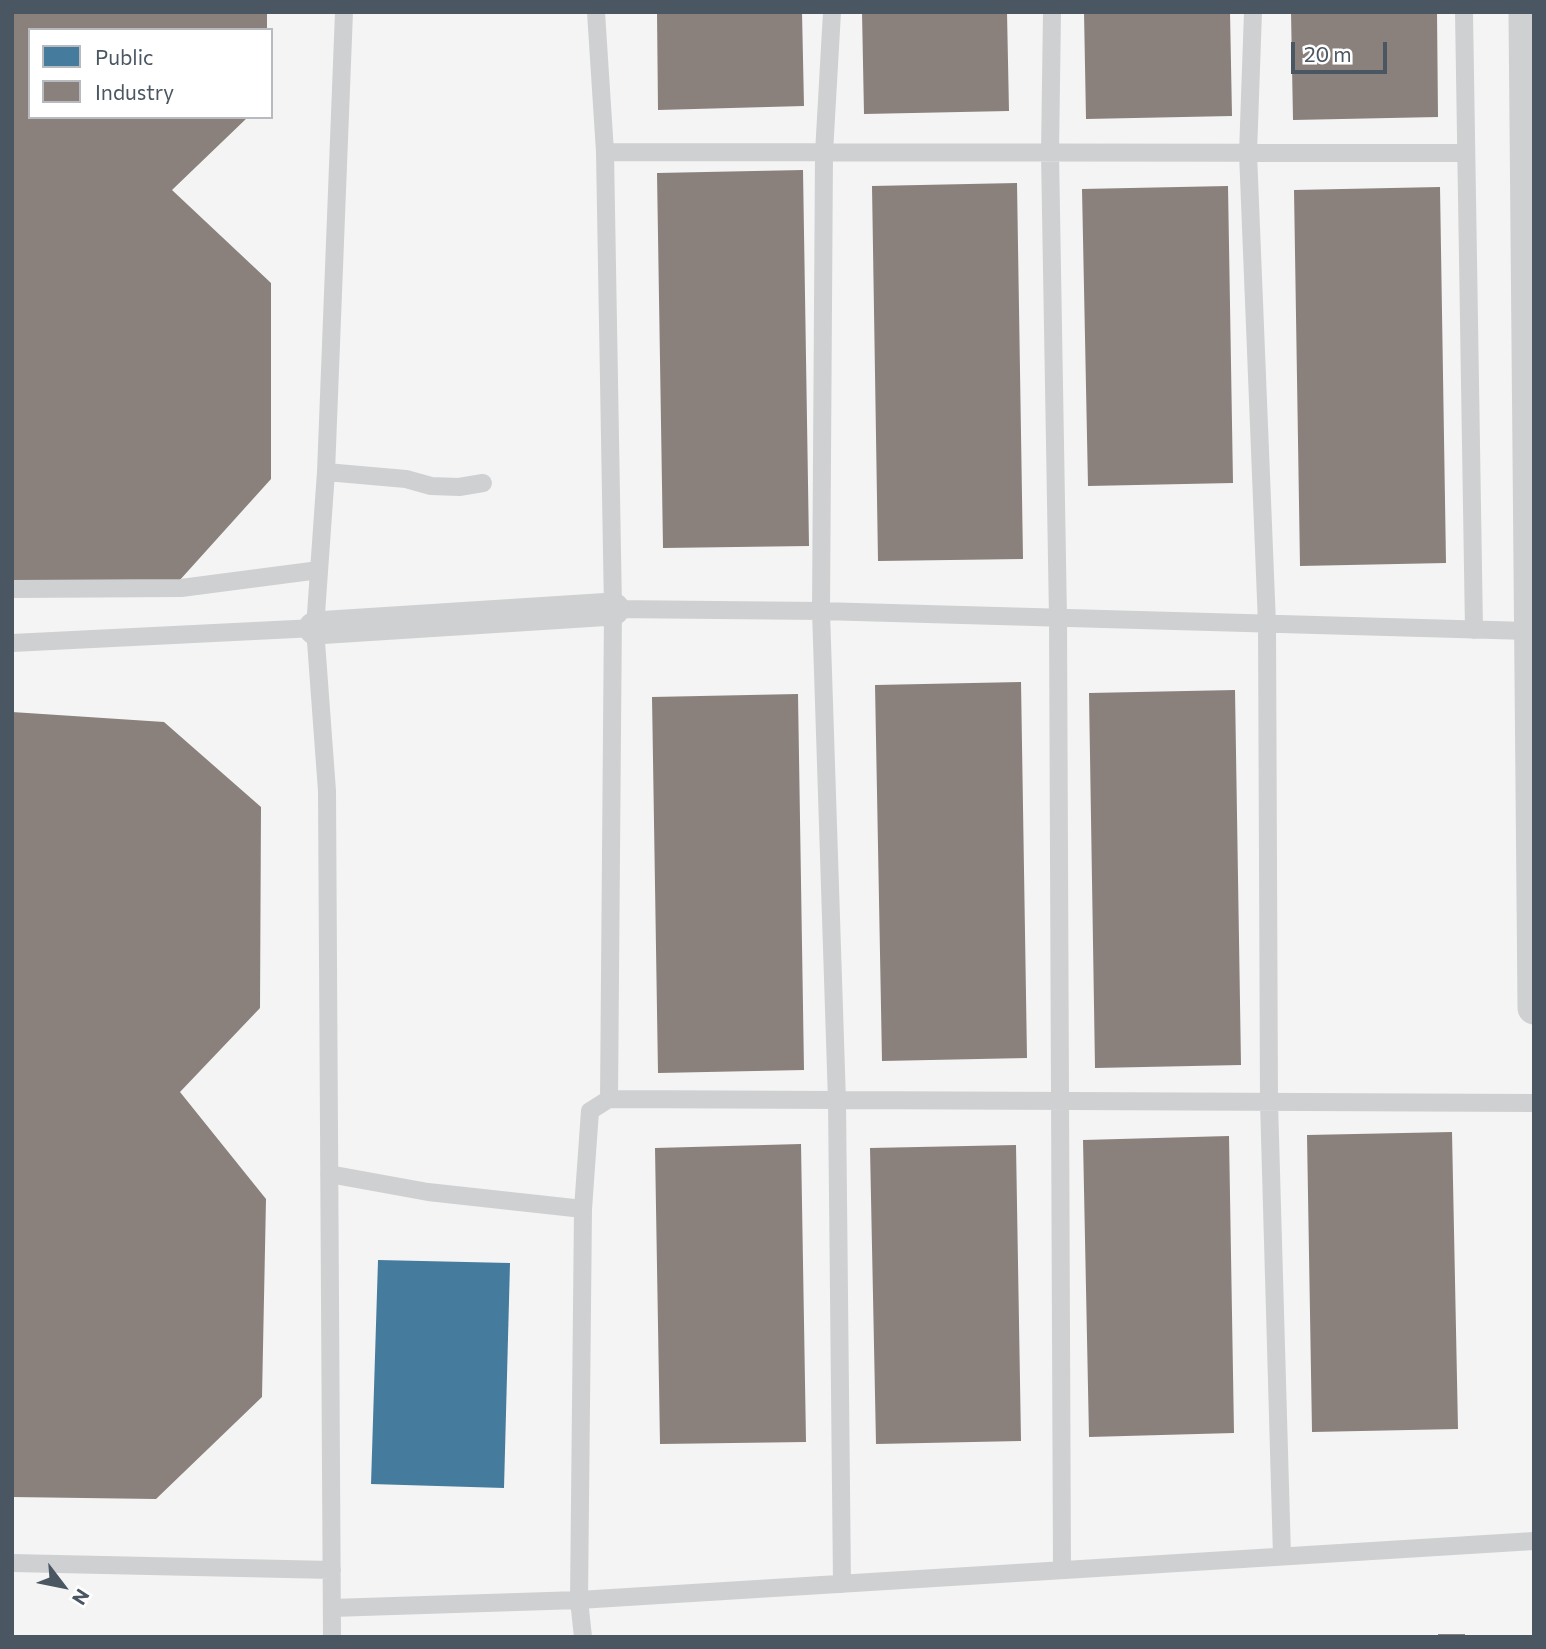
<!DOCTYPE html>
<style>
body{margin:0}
#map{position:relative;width:1546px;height:1649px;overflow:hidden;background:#f4f4f4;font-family:Commissioner,sans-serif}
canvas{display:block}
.frame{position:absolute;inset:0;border:14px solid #4a5661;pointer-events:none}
.legend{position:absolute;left:28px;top:28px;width:245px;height:91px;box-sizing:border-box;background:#fff;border:2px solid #b7bbc0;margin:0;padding:9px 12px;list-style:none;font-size:21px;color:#4a5661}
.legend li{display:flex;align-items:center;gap:14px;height:35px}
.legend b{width:35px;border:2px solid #b7bbc0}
.north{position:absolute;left:28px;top:1551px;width:70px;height:70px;-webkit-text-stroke:5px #fff;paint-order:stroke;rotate:122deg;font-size:19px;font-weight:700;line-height:28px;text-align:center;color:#4a5661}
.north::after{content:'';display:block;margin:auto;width:24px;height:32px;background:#4a5661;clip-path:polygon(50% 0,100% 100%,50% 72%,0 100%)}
.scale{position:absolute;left:1291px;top:42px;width:96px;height:32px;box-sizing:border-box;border:4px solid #4a5661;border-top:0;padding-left:9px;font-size:21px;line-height:24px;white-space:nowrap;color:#4a5661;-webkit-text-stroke:5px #fff;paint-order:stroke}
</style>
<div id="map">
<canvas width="1546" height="1649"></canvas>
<div class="frame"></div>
<ul class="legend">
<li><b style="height:19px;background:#457b9d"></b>Public</li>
<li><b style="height:19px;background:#8a817c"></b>Industry</li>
</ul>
<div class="north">N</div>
<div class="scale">20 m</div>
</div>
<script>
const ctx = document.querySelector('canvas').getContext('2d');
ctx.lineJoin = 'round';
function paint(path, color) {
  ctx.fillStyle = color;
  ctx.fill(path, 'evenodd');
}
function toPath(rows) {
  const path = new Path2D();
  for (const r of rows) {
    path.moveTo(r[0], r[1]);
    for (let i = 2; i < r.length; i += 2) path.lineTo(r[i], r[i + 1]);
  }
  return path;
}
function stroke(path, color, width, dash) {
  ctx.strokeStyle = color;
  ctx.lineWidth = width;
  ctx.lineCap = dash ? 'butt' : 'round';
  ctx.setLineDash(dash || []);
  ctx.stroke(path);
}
paint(toPath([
 [378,1260,510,1263,504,1488,371,1484]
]), '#457b9d');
paint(toPath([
 [12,12,267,12,267,30,30,30,30,117,248,117,172,190,271,283,271,479,179,581,12,582],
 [657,12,802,12,804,106,658,110],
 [862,12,1007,12,1009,111,864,114],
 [1084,12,1230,12,1232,116,1086,119],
 [1291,12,1437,12,1438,117,1293,120],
 [803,170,809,546,663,548,657,173],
 [1017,183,1023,559,878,561,872,186],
 [1228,186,1233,483,1088,486,1082,189],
 [1440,187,1446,563,1300,566,1294,190],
 [1021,682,1027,1058,882,1061,875,685],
 [1235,690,1241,1065,1095,1068,1089,693],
 [798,694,804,1070,658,1073,652,697],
 [12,712,164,722,261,807,260,1008,180,1092,266,1199,262,1397,156,1499,12,1497],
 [1452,1132,1458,1429,1312,1432,1307,1135],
 [1229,1136,1234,1433,1089,1437,1083,1140],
 [801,1144,806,1442,660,1444,655,1148],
 [1016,1145,1021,1441,876,1444,870,1148],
 [1438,1634,1465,1634,1465,1637,1438,1637]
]), '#8a817c');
stroke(toPath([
 [596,12,605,152,613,609,609,1099],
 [832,12,824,153,821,611,837,1101,842,1584],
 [1052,12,1050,153,1058,618,1062,1570],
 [1253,12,1248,153,1267,624,1269,1102,1282,1556],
 [1464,12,1474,630],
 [605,152,1466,153],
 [326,472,406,479,431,486,459,487,483,483],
 [12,589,181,588,319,570],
 [613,609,821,611,1528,631],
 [12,643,315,628],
 [329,1174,428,1192,583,1209],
 [12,1563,332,1570],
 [332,1608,579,1600,1534,1541],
 [332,1637,327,791,315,628,326,472,344,12],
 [583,1637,579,1600,583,1209,590,1111,609,1099,1534,1103]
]), '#ced0d2', 18);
stroke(toPath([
 [1525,12,1534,1008],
 [315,628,613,609]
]), '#ced0d2', 33);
</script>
